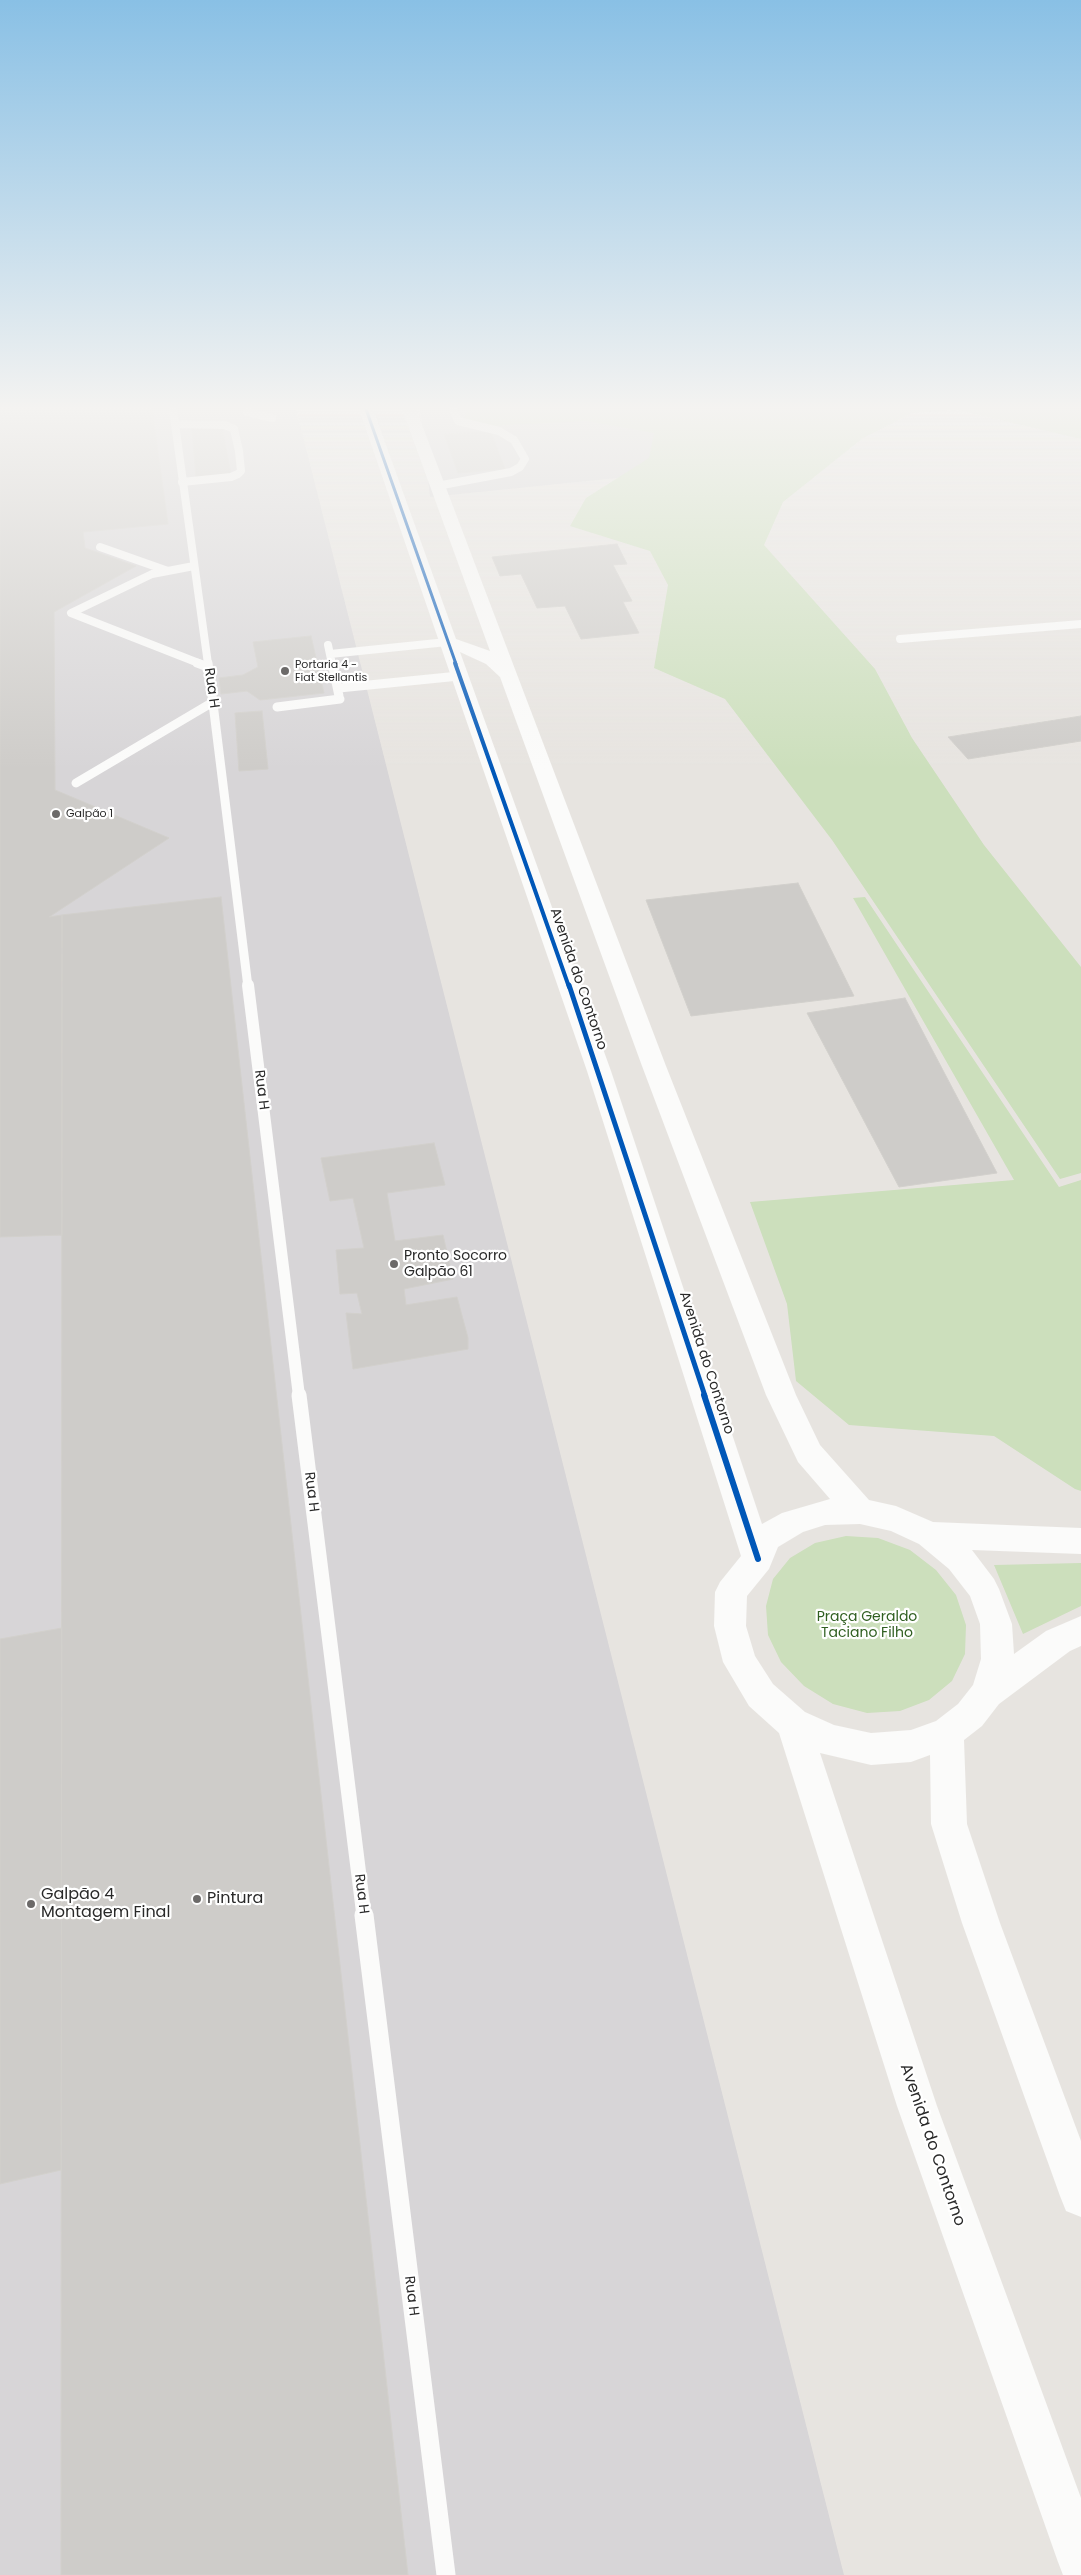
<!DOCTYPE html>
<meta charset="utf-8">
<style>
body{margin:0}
canvas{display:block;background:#e7e4e0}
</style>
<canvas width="1081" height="2575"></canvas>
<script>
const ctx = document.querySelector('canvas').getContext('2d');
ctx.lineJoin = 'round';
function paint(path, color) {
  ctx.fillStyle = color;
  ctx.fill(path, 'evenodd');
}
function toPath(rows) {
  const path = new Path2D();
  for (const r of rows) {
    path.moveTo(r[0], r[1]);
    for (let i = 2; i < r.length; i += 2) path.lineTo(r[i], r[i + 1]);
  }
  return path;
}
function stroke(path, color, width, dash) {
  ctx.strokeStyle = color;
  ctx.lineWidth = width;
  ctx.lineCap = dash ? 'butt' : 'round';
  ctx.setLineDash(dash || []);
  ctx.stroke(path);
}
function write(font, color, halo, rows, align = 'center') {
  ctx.font = font + ' Poppins,sans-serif';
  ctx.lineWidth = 4.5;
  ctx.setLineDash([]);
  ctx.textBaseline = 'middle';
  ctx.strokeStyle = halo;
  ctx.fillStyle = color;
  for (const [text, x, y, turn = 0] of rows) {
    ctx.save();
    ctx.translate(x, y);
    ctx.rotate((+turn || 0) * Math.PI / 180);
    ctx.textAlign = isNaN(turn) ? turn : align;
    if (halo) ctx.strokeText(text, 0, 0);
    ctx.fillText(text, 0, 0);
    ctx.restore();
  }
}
paint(toPath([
 [0,409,296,409,844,2575,0,2575],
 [420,409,502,409,634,416,681,437,646,475,430,497]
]), '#d7d5d7');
paint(toPath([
 [467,409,1081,409,1081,439,958,410,912,413,863,438,783,502,764,545,875,669,912,738,984,845,1081,967,1081,1173,1060,1179,832,840,725,699,654,668,668,585,650,551,570,526,586,498,649,458,654,433,587,421,487,426,464,421],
 [865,897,1059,1187,1081,1180,1081,1491,1075,1489,994,1436,849,1425,796,1381,787,1304,750,1202,1014,1180,853,898],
 [846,1536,878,1538,910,1550,936,1570,956,1595,966,1625,965,1654,952,1681,929,1700,900,1711,867,1713,833,1704,804,1686,781,1662,768,1635,766,1606,773,1579,790,1558,815,1543],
 [1081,1563,1081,1606,1023,1634,994,1565]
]), '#ccdfbc');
const building = toPath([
 [0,409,152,409,168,524,83,532,85,548,136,566,54,612,55,790,169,838,49,917,62,915,62,1235,0,1237,0,409],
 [222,427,231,474,196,478,192,428,222,427],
 [491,432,505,469,458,473,444,434,491,432],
 [617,544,627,564,613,565,632,601,623,602,639,633,581,639,565,606,537,608,521,574,500,576,492,557,617,544],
 [311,636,324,693,260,700,247,691,221,694,219,678,243,675,258,667,253,642,311,636],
 [262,711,268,769,239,771,235,713,262,711],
 [1081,716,1081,741,968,759,948,737,1081,716],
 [798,883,854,996,691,1016,646,900,798,883],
 [221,897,408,2575,61,2575,62,915,221,897],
 [905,998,997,1173,899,1187,807,1013,905,998],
 [434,1143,445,1185,387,1193,395,1241,443,1235,453,1279,404,1289,406,1305,457,1297,468,1338,468,1349,353,1369,346,1313,362,1314,357,1293,340,1294,336,1250,364,1248,353,1198,330,1201,321,1158,434,1143],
 [62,1628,61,2170,0,2184,0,1639,62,1628]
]);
paint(building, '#ceccc9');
stroke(building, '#d2d0cc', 1);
stroke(toPath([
 [173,409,208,664],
 [247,412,272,418],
 [175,424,225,425,234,429,239,451,241,471,238,474,231,477,182,482],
 [437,486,511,472,520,467,525,459,514,440,499,431,458,421,453,409],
 [100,547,168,571],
 [194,566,152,574,71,613,201,664],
 [900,639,1081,624],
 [328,645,332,664],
 [330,654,447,642]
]), '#fbfbfa', 8);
stroke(toPath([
 [197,663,208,667],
 [208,663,248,987],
 [332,663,339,696],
 [339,688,459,676],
 [277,707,340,699],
 [76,783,213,702]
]), '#fbfbfa', 9);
stroke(toPath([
 [248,985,299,1396]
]), '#fbfbfa', 12);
stroke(toPath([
 [299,1395,364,1916]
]), '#fbfbfa', 15);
stroke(toPath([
 [364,1915,446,2575]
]), '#fbfbfa', 19);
paint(toPath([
 [359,409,373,409,456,639,490,651,402,409,416,409,666,1066,796,1395,820,1445,869,1500,896,1506,933,1522,1081,1528,1081,1554,972,1550,994,1579,999,1589,1012,1624,1014,1654,1046,1631,1081,1616,1081,1646,1070,1651,999,1704,982,1726,964,1740,967,1824,1000,1923,1081,2141,1081,2217,1066,2211,1060,2196,962,1923,931,1824,930,1755,911,1762,871,1765,820,1753,937,2106,1081,2498,1081,2575,1063,2575,1058,2562,897,2106,779,1733,749,1706,723,1662,714,1626,715,1592,720,1582,741,1556,587,1071,359,409],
 [460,652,486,664,500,677,642,1066,766,1395,798,1462,830,1499,782,1513,762,1524,611,1071,460,652],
 [860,1524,891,1531,919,1544,949,1569,970,1596,980,1624,981,1659,973,1685,958,1704,936,1721,911,1730,871,1733,834,1725,805,1712,773,1684,755,1656,746,1626,747,1596,769,1569,778,1547,803,1532,825,1525,860,1524]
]), '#fbfbfa');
stroke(toPath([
 [366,409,456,664]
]), '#0057b8', 3);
stroke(toPath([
 [455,663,569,987]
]), '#0057b8', 4);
stroke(toPath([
 [569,985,705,1396]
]), '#0057b8', 5);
stroke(toPath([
 [704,1395,758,1559]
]), '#0057b8', 6);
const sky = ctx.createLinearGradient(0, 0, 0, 770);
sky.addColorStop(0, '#89c0e5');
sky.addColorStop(0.53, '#f4f3f1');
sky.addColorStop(1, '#f4f3f100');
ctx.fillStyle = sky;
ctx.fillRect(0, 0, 1081, 770);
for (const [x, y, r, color] of [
 [285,671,5,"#6c6a69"],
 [56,814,5,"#6c6a69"],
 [394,1264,5,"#6c6a69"],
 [197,1899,5,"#6c6a69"],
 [31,1904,5,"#6c6a69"]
]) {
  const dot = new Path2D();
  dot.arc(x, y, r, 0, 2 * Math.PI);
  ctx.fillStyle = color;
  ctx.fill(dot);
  stroke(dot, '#fff', 2);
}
write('11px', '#292929', '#fff', [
 ["Portaria 4 -",295,665],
 ["Fiat Stellantis",295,678],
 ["Galpão 1",66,814]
], 'left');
write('14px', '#292929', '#fff', [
 ["Rua H",211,688,82],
 ["Avenida do Contorno",578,979,71],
 ["Rua H",261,1090,83],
 ["Avenida do Contorno",706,1363,72],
 ["Rua H",311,1492,83],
 ["Rua H",361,1894,83],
 ["Rua H",411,2296,83]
]);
write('14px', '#292929', '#fff', [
 ["Pronto Socorro",404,1256],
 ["Galpão 61",404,1272]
], 'left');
write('14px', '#305f21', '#fff', [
 ["Praça Geraldo",867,1617],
 ["Taciano Filho",867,1633]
]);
write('16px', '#292929', '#fff', [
 ["Galpão 4",41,1895],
 ["Montagem Final",41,1913],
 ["Pintura",207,1899]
], 'left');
write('16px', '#292929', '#fff', [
 ["Avenida do Contorno",932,2145,71]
]);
</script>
